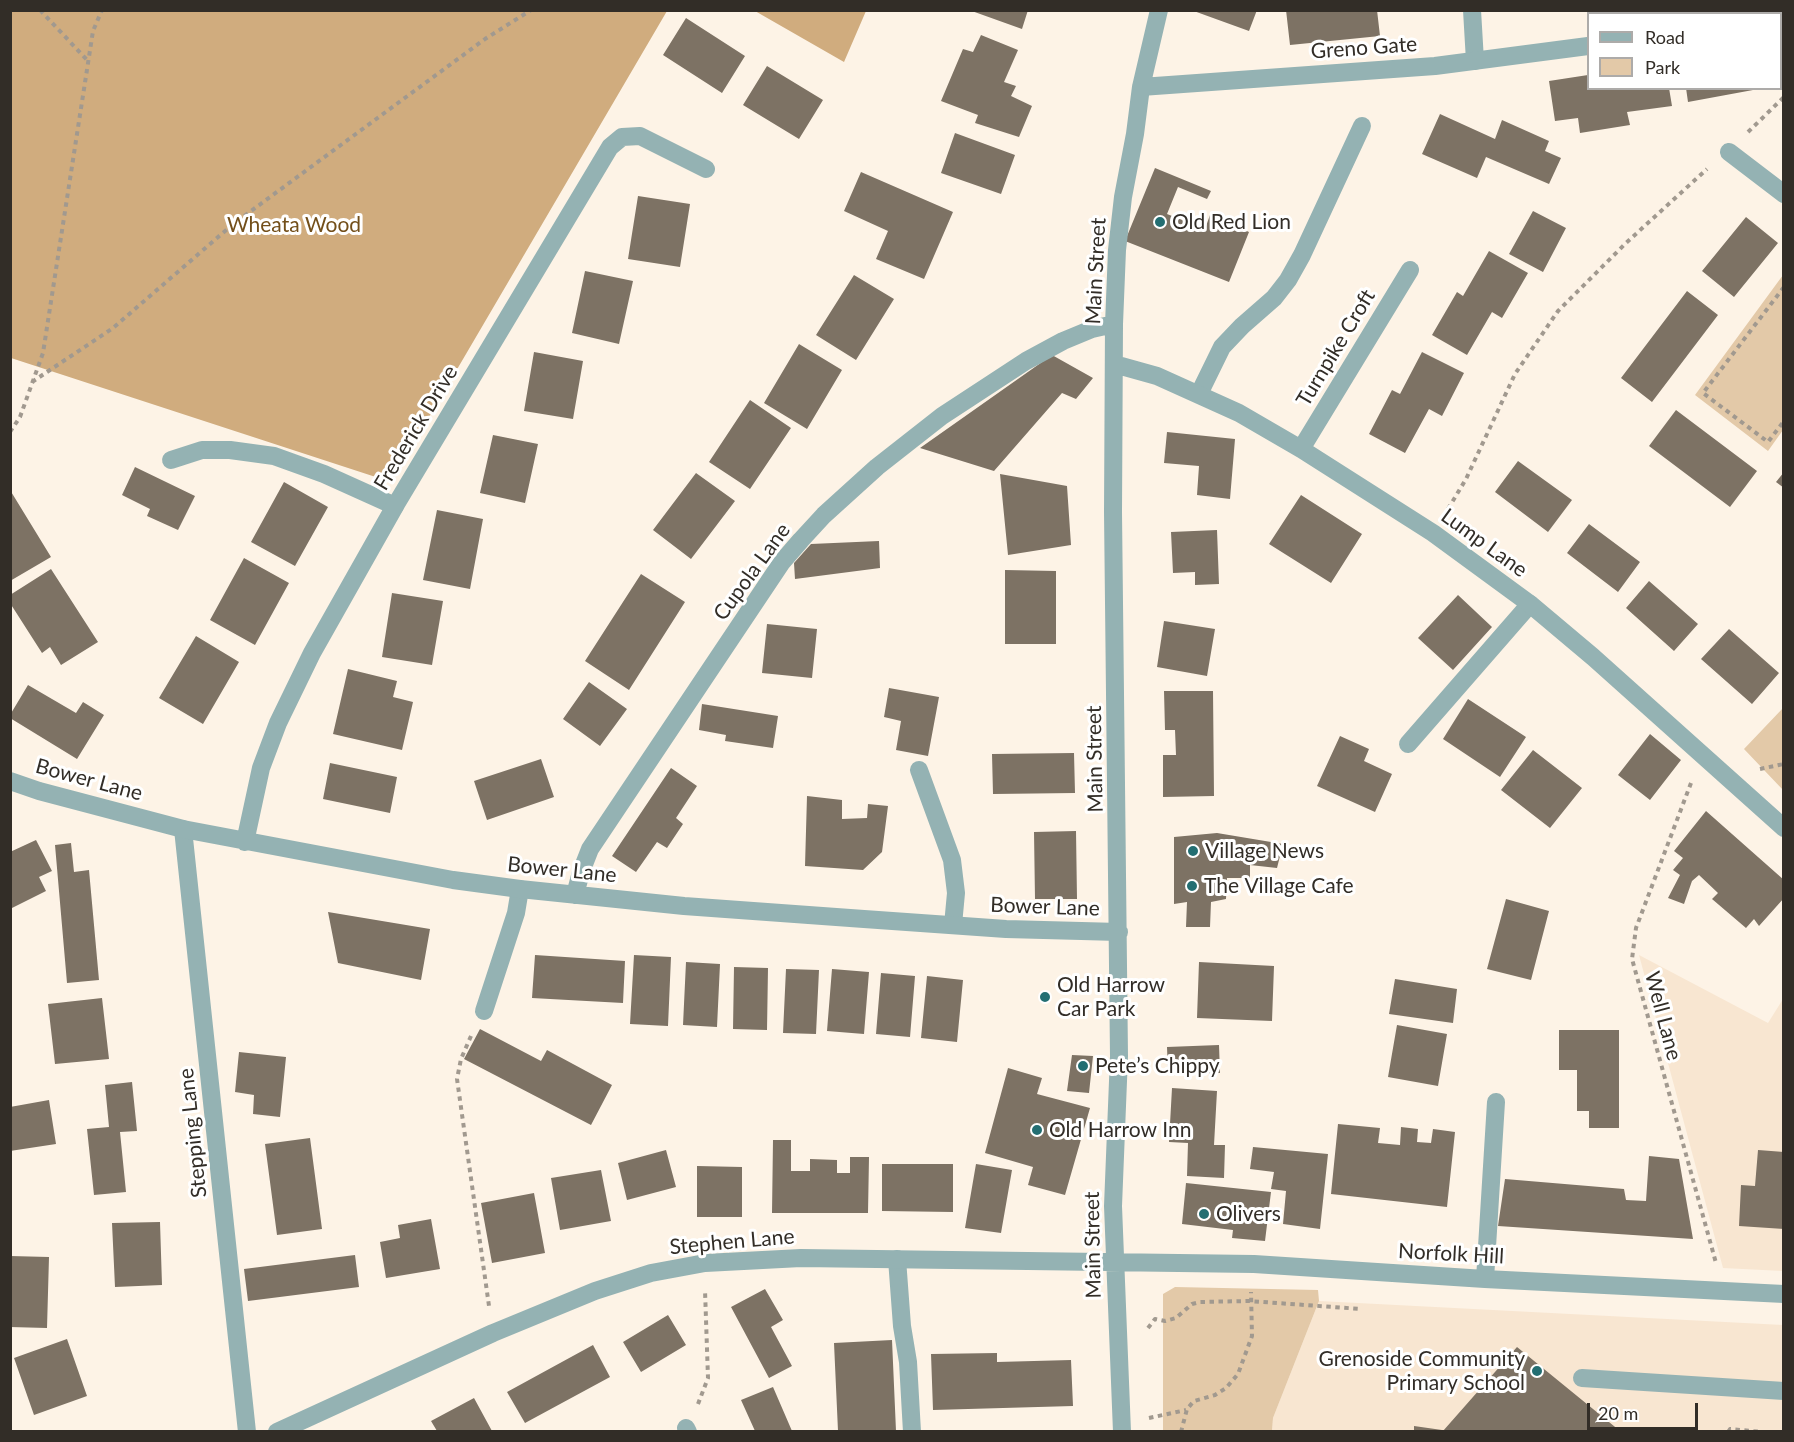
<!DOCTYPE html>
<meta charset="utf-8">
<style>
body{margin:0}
#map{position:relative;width:1794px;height:1442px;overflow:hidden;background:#fdf3e6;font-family:Lato,sans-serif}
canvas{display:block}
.frame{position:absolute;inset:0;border:12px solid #322d27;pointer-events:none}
.legend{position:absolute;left:1587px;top:12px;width:195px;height:78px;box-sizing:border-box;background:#fff;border:2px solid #adaba9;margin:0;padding:8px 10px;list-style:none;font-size:18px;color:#322d27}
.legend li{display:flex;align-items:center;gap:12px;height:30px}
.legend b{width:30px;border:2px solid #adaba9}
.scale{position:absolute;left:1587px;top:1403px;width:111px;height:27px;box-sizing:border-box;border:3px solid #322d27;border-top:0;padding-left:8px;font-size:18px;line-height:21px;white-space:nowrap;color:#322d27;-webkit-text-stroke:4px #fff;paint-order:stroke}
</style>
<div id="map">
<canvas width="1794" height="1442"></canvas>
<div class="frame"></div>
<ul class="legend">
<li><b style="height:8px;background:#94b2b3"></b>Road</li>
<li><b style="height:16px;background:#e3c9a8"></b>Park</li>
</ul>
<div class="scale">20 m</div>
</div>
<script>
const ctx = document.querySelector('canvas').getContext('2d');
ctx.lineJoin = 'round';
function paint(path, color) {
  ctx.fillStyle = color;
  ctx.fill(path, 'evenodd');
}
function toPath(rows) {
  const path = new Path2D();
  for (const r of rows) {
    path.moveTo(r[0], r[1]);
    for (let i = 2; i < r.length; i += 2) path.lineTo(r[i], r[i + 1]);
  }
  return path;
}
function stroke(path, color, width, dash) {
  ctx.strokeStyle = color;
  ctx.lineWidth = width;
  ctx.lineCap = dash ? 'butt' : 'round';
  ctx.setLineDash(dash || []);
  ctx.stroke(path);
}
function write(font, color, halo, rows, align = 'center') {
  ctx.font = font + ' Lato,sans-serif';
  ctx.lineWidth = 6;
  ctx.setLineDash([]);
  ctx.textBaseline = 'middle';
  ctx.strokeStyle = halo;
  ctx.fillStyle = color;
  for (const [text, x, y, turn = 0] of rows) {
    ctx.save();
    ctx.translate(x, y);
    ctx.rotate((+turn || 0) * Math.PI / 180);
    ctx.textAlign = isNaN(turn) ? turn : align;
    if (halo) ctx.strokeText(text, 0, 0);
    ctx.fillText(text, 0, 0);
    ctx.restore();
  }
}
paint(toPath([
 [1639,955,1768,1023,1783,999,1783,1271,1723,1268],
 [1319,1301,1783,1325,1783,1431,1272,1432,1273,1418]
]), '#f8e6d1');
paint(toPath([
 [1783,275,1783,430,1768,451,1695,395],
 [1783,708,1783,790,1744,749],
 [1175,1287,1318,1290,1319,1301,1273,1418,1272,1431,1163,1431,1163,1294]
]), '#e3c9a8');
paint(toPath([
 [11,10,667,10,667,11,391,482,11,358],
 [755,11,866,11,844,62]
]), '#d0ac7e');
paint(toPath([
 [969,10,1028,10,1022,29],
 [1191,10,1257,10,1249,31],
 [1286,10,1377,10,1380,36,1290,45],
 [686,18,745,56,722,93,663,55],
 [981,35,1018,50,1004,82,1016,86,1011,96,1032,106,1019,137,975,123,978,115,941,101,963,49,973,52],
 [767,66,823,100,799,139,743,105],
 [1588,75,1588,88,1669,88,1672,106,1627,112,1630,125,1580,133,1578,118,1555,121,1549,81],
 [1686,88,1753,88,1753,90,1688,102],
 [1440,114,1495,139,1502,120,1549,141,1545,151,1561,158,1549,184,1486,157,1477,178,1422,154],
 [955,133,1015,155,1001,194,941,173],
 [1155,168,1211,191,1207,199,1178,187,1167,214,1205,229,1210,215,1249,232,1229,282,1125,241],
 [861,172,953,212,924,279,876,259,888,231,844,211],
 [638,196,690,204,680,267,628,259],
 [1533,211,1566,228,1543,272,1509,254],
 [1746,217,1778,243,1734,297,1702,271],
 [1489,251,1528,273,1502,318,1492,312,1467,355,1432,335,1457,292,1463,296],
 [585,271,633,281,619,344,572,333],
 [854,275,894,299,856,360,816,335],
 [1687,291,1718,315,1652,402,1621,378],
 [799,344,842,370,807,429,764,403],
 [534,352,583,361,573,419,524,411],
 [1422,352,1464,373,1442,416,1429,409,1405,453,1369,434,1392,390,1400,394],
 [1052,355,1093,378,1076,399,1062,393,994,471,920,448],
 [750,400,791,428,750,489,709,462],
 [1676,410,1757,471,1730,507,1649,446],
 [1167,432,1235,439,1230,499,1197,495,1199,466,1164,463],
 [493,435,538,444,525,503,480,493],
 [1518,461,1572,500,1548,532,1495,492],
 [135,467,195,496,178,530,147,516,150,509,122,495],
 [1784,472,1784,488,1776,482],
 [696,473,735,501,691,559,653,530],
 [1000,474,1067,486,1071,545,1008,555],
 [284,482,328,507,295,566,251,542],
 [10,490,51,557,10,581],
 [1301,495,1362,534,1331,583,1269,544],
 [437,510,483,519,470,589,423,580],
 [1589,524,1640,562,1618,592,1567,553],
 [1217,530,1219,584,1195,585,1195,572,1173,573,1171,532],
 [879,541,880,568,795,579,794,563,811,544],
 [244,558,289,583,255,645,210,620],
 [51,569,98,642,61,665,50,647,42,653,10,603,10,595],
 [1005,570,1056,571,1056,644,1005,644],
 [641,574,685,602,629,690,585,661],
 [1649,581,1698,624,1674,651,1626,608],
 [392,593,443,601,432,665,382,657],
 [1458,595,1492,627,1453,670,1418,638],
 [1164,621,1215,629,1207,676,1157,667],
 [767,624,817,629,812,678,762,673],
 [1729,629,1779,673,1752,704,1701,659],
 [196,636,239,662,203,724,159,698],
 [348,669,397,681,393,697,413,702,402,750,333,734],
 [589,682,627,709,600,746,563,719],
 [28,685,76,713,83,702,104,715,77,759,10,718,10,715],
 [889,688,939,697,928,756,896,750,901,721,884,717],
 [1164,691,1213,691,1214,796,1163,797,1163,755,1176,755,1175,730,1165,730],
 [1468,699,1526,737,1500,777,1443,739],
 [702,704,778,716,773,748,725,741,726,735,699,730],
 [1650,734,1681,760,1650,800,1618,775],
 [1340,736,1369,749,1364,761,1392,774,1375,812,1317,786],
 [1533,750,1582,788,1550,828,1501,790],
 [1074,753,1075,793,993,794,992,754],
 [541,759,554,797,487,820,474,781],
 [330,763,397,777,390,813,323,799],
 [671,768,697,786,676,818,683,824,667,848,657,842,636,872,612,856],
 [807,796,842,800,842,819,867,818,868,804,888,806,882,852,863,870,805,866],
 [1706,811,1784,880,1784,898,1759,926,1754,919,1746,928,1712,899,1718,893,1699,875,1692,881,1684,904,1668,898,1680,875,1673,870,1683,858,1674,851],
 [1076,831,1077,899,1035,899,1034,832],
 [1217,833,1283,844,1277,868,1250,865,1250,878,1227,878,1226,899,1211,902,1210,927,1186,927,1187,902,1174,904,1174,837],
 [36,840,52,871,39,877,46,891,10,909,10,852],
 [71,843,74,872,89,870,99,980,67,983,55,845],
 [1506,899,1549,911,1531,980,1487,969],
 [328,912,430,929,421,980,338,963],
 [535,955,625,961,623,1003,532,998],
 [634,955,671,957,668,1026,630,1024],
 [686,962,720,964,717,1027,683,1025],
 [1199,962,1274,966,1272,1021,1197,1018],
 [734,967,768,968,767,1030,733,1029],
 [786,969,819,970,816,1034,783,1033],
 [832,969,869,972,864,1034,827,1031],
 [881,973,915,976,910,1037,876,1034],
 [927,976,963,980,957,1042,921,1038],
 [1395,979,1457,989,1453,1023,1389,1014],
 [102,998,109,1059,55,1064,48,1004],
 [1397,1025,1447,1034,1438,1086,1388,1077],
 [480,1029,541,1061,547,1050,612,1085,591,1125,464,1059],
 [1559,1030,1619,1030,1619,1128,1589,1128,1589,1111,1577,1111,1577,1070,1559,1070],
 [1219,1045,1220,1073,1168,1074,1167,1047],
 [239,1052,286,1057,280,1117,253,1114,254,1095,235,1092],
 [1072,1055,1093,1056,1089,1093,1067,1091],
 [1008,1068,1042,1078,1037,1094,1090,1108,1065,1195,1028,1185,1033,1167,985,1153],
 [132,1082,137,1131,120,1132,126,1192,94,1195,87,1129,109,1127,105,1085],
 [1172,1088,1217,1091,1214,1145,1225,1145,1224,1178,1187,1176,1188,1143,1169,1142],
 [49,1100,56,1144,10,1151,10,1107],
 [1338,1124,1380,1128,1378,1143,1400,1145,1401,1127,1418,1129,1417,1142,1431,1143,1433,1129,1455,1132,1447,1207,1331,1194],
 [310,1138,322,1229,277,1235,265,1144],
 [773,1140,791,1140,791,1171,810,1171,810,1159,837,1160,837,1173,850,1173,850,1157,869,1157,868,1213,772,1213],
 [1253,1147,1328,1154,1320,1229,1283,1224,1286,1191,1271,1189,1274,1172,1250,1169],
 [666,1150,676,1187,627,1200,618,1163],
 [1758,1150,1784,1152,1784,1229,1739,1226,1741,1185,1755,1186],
 [1649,1156,1679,1159,1693,1239,1498,1226,1505,1179,1624,1189,1626,1200,1646,1201],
 [882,1164,953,1164,953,1212,882,1211],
 [976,1164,1012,1170,1001,1233,965,1228],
 [697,1166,742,1167,742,1217,697,1217],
 [601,1170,611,1221,560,1230,551,1178],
 [1186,1183,1271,1192,1265,1241,1232,1238,1233,1230,1182,1224],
 [534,1193,545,1253,492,1263,481,1203],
 [431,1219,440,1269,386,1278,380,1242,400,1238,398,1225],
 [160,1222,162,1285,115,1287,112,1223],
 [355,1255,359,1287,248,1301,244,1269],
 [10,1256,49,1257,47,1328,10,1327],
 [765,1289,783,1320,771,1327,792,1366,769,1378,731,1307],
 [668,1315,686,1345,641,1372,623,1342],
 [67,1339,87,1396,34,1415,14,1358],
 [892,1340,896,1431,838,1431,834,1343],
 [593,1345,610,1377,525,1423,507,1392],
 [1517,1347,1620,1431,1443,1431],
 [997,1353,997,1362,1071,1360,1073,1406,933,1410,931,1354],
 [773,1387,792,1431,755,1431,741,1400],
 [474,1398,492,1431,437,1431,431,1421],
 [1414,1426,1442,1430,1442,1431,1414,1431]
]), '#7d7264');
stroke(toPath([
 [40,10,88,61],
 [1748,132,1784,97],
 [1784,287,1703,393,1768,442,1784,421],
 [32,382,113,328,232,225,485,39,531,10],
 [10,432,20,417,43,353,93,31,102,10],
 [1448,509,1466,479,1515,374,1558,311,1626,243,1707,169],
 [1760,769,1784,764],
 [1691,783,1636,928,1632,959,1716,1263],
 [471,1036,461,1059,457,1079,489,1306],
 [1148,1328,1155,1319,1165,1321,1176,1318,1192,1304,1200,1302,1249,1301,1361,1309],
 [698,1404,708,1378,705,1290],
 [1149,1418,1186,1410],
 [1181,1432,1187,1409,1194,1401,1215,1395,1226,1388,1238,1374,1252,1336,1251,1292],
 [1728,1432,1730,1429,1763,1432]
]), '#a1998f', 4, [4.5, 4.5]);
stroke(toPath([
 [1472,10,1475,61],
 [1199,394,1222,347,1242,326,1274,298,1288,280,1302,255,1362,126],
 [171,460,202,450,230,450,274,456,324,474,395,506],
 [1408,744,1530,604],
 [919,770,952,860,956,893,953,925],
 [183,829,247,1432],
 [484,1011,516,913,520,889],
 [897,1259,902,1326,908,1362,912,1432],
 [1582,1378,1784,1391]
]), '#94b2b3', 18);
stroke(toPath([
 [1780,22,1784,22],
 [1141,87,1435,66,1588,46],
 [1729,152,1784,194],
 [1114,364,1157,376,1239,413,1301,449,1433,533,1530,604,1593,657,1784,828],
 [1301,449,1410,270],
 [10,781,39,791,183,829,453,880,520,889,684,906,864,919,1006,929,1119,932],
 [245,842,261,768,278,723,312,653,395,506,610,147,622,137,640,136,706,169],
 [575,895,581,872,590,849,782,562,801,540,824,515,877,467,942,416,1026,361,1063,341,1092,329,1114,324],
 [1485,1279,1496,1102],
 [686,1428,688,1432],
 [277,1432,493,1333,595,1291,651,1273,705,1263,801,1258,1254,1264,1485,1279,1784,1294],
 [1122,1432,1113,1206,1119,1056,1113,512,1114,324,1117,250,1123,197,1135,134,1141,87,1159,10]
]), '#94b2b3', 18);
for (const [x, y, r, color] of [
 [1160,222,6,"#236e72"],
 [1193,851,6,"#236e72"],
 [1192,886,6,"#236e72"],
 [1045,997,6,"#236e72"],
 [1083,1066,6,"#236e72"],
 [1037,1130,6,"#236e72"],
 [1204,1214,6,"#236e72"],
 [1537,1371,6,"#236e72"]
]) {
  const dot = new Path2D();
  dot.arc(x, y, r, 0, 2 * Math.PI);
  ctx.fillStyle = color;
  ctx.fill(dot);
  stroke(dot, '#fff', 2);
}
write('21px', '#322d27', '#fff', [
 ["Greno Gate",1364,48,-4],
 ["Main Street",1096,271,-87],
 ["Turnpike Croft",1336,348,-59],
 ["Frederick Drive",416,428,-59],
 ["Lump Lane",1484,543,36],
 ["Cupola Lane",752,572,-54],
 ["Main Street",1095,759,-91],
 ["Bower Lane",89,780,15],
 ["Bower Lane",562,870,6],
 ["Bower Lane",1045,907,2],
 ["Well Lane",1663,1016,75],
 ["Stepping Lane",193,1133,-96],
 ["Stephen Lane",732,1242,-5],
 ["Main Street",1093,1245,-91],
 ["Norfolk Hill",1451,1254,3]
]);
write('21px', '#322d27', '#fff', [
 ["Old Red Lion",1172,222],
 ["Village News",1205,851],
 ["The Village Cafe",1204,886],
 ["Old Harrow",1057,985],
 ["Car Park",1057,1009],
 ["Pete’s Chippy",1095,1066],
 ["Old Harrow Inn",1049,1130],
 ["Olivers",1216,1214],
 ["Grenoside Community",1525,1359,"right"],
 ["Primary School",1525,1383,"right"]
], 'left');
write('21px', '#734f1a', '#fff', [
 ["Wheata Wood",294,225]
]);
</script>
